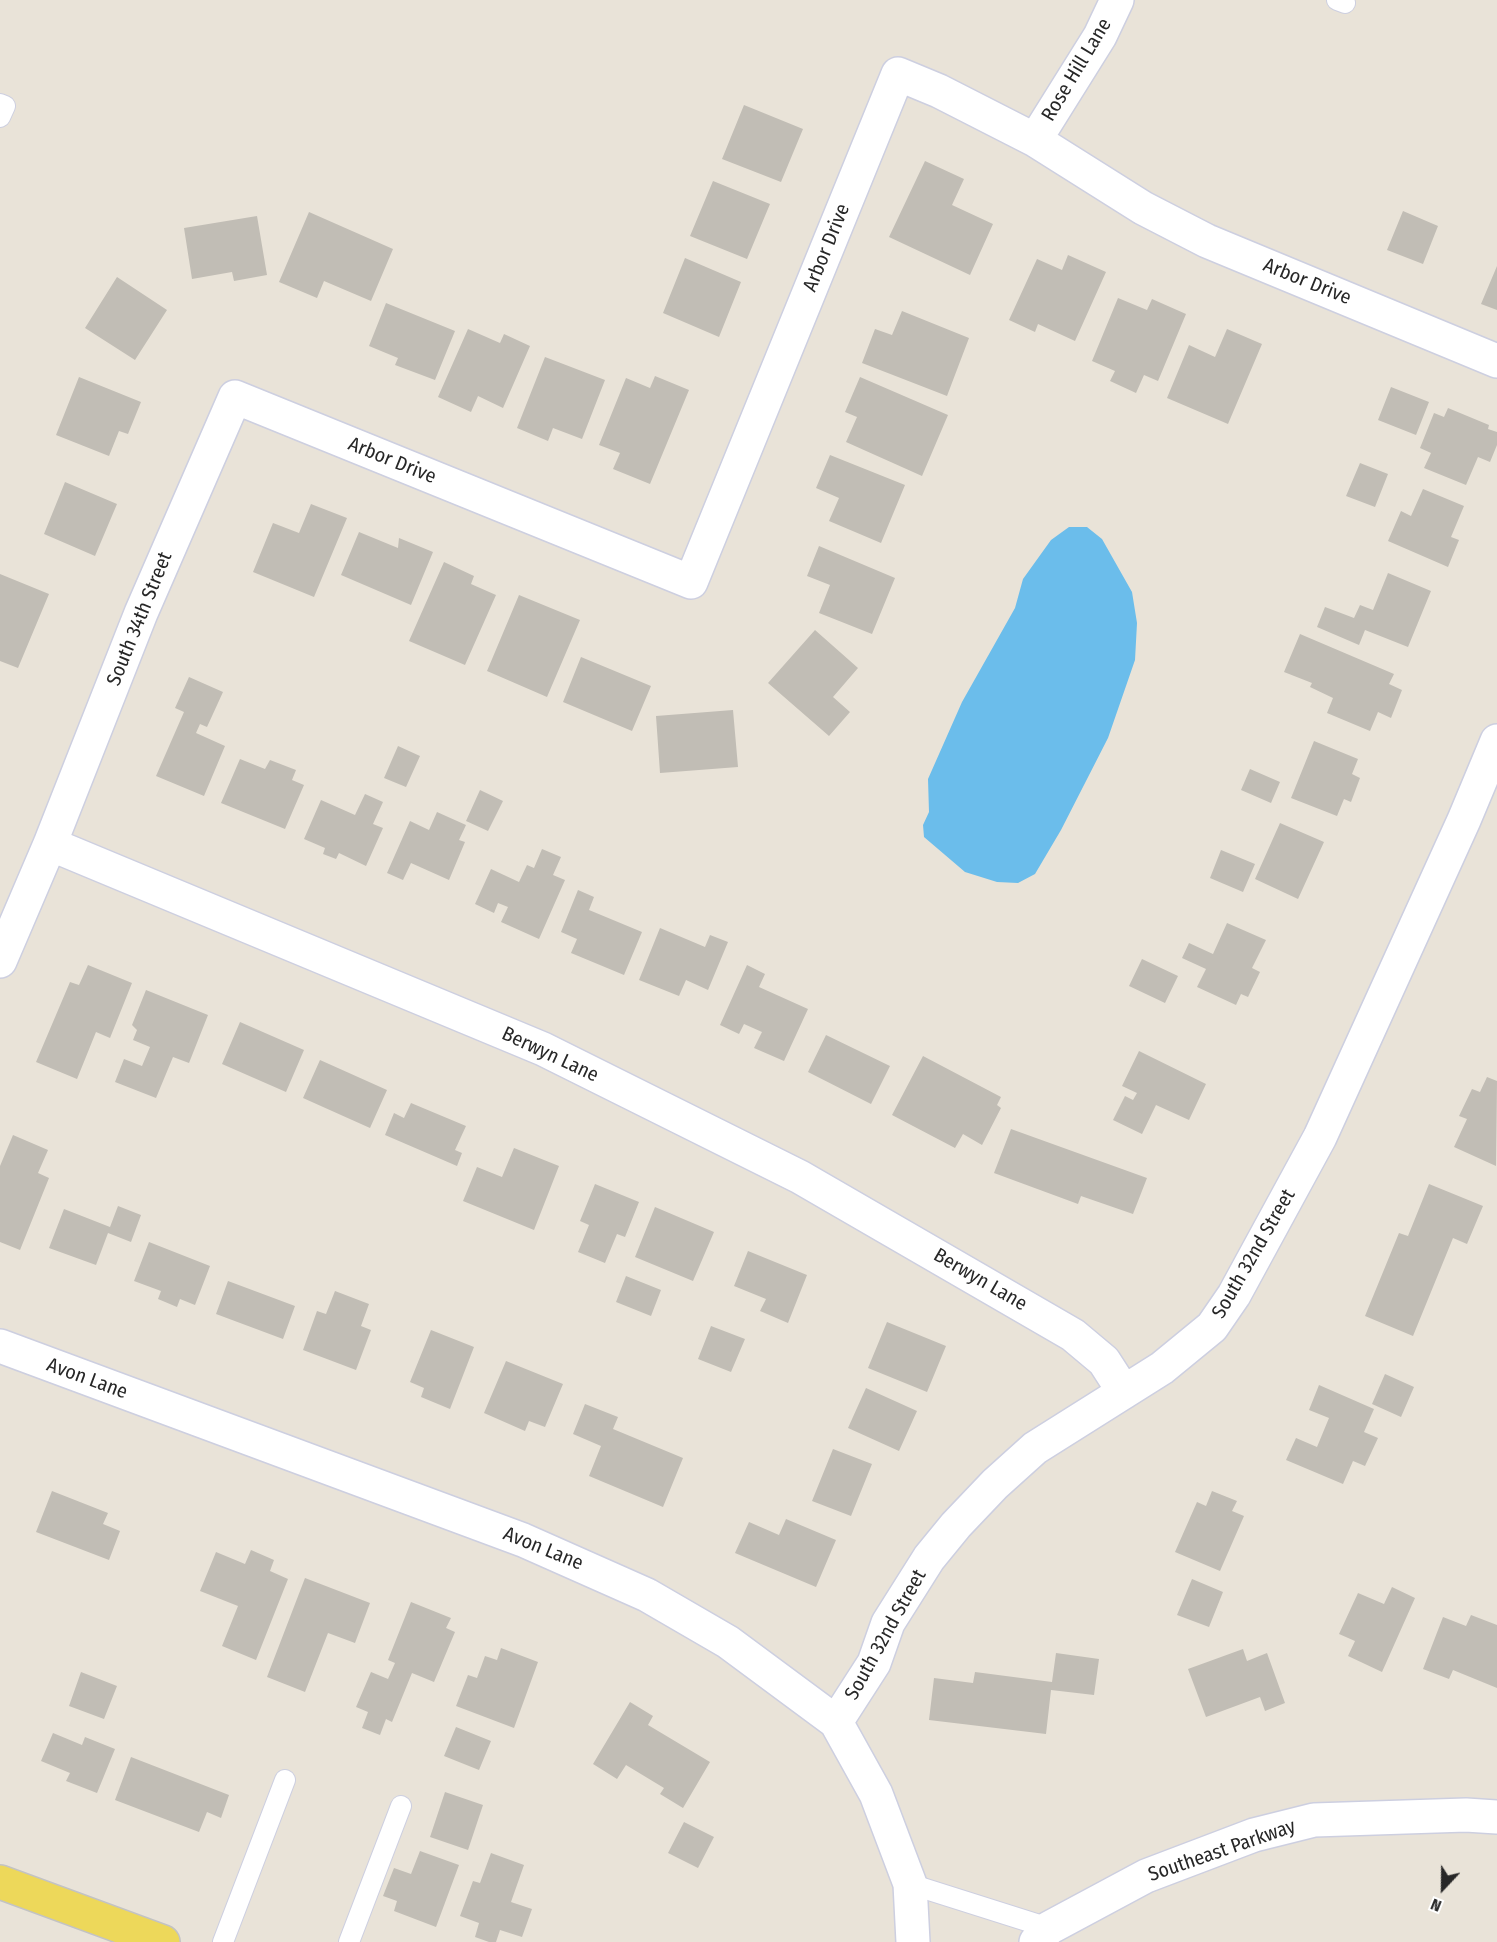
<!DOCTYPE html>
<style>
body{margin:0}
#map{position:relative;width:1497px;height:1942px;overflow:hidden;background:#e9e3d8;font-family:"Fira Sans Condensed",sans-serif}
canvas{display:block}
.north{position:absolute;left:1413px;top:1858px;width:60px;height:60px;-webkit-text-stroke:4px #fff;paint-order:stroke;rotate:202deg;font-size:16px;font-weight:700;line-height:24px;text-align:center;color:#272727}
.north::after{content:'';display:block;margin:auto;width:21px;height:27px;background:#272727;clip-path:polygon(50% 0,100% 100%,50% 72%,0 100%)}
</style>
<div id="map">
<canvas width="1497" height="1942"></canvas>
<div class="north">N</div>
</div>
<script>
const ctx = document.querySelector('canvas').getContext('2d');
ctx.lineJoin = 'round';
function paint(path, color) {
  ctx.fillStyle = color;
  ctx.fill(path, 'evenodd');
}
function toPath(rows) {
  const path = new Path2D();
  for (const r of rows) {
    path.moveTo(r[0], r[1]);
    for (let i = 2; i < r.length; i += 2) path.lineTo(r[i], r[i + 1]);
  }
  return path;
}
function stroke(path, color, width, dash) {
  ctx.strokeStyle = color;
  ctx.lineWidth = width;
  ctx.lineCap = dash ? 'butt' : 'round';
  ctx.setLineDash(dash || []);
  ctx.stroke(path);
}
function write(font, color, halo, rows, align = 'center') {
  ctx.font = font + ' "Fira Sans Condensed",sans-serif';
  ctx.lineWidth = 4.5;
  ctx.setLineDash([]);
  ctx.textBaseline = 'middle';
  ctx.strokeStyle = halo;
  ctx.fillStyle = color;
  for (const [text, x, y, turn = 0] of rows) {
    ctx.save();
    ctx.translate(x, y);
    ctx.rotate((+turn || 0) * Math.PI / 180);
    ctx.textAlign = isNaN(turn) ? turn : align;
    if (halo) ctx.strokeText(text, 0, 0);
    ctx.fillText(text, 0, 0);
    ctx.restore();
  }
}
paint(toPath([
 [1069,527,1087,527,1102,539,1132,592,1137,623,1135,660,1108,738,1061,830,1035,874,1018,883,997,882,965,872,924,837,923,825,929,812,928,779,962,702,1015,608,1023,579,1051,540]
]), '#6bbdeb');
paint(toPath([
 [744,105,803,129,781,182,722,159],
 [925,161,964,179,952,205,993,224,970,275,889,237],
 [713,181,770,204,747,259,690,236],
 [1403,211,1438,226,1423,264,1387,250],
 [309,212,393,249,371,301,324,281,317,298,279,282],
 [257,216,267,275,234,281,232,272,192,279,184,228],
 [1068,255,1106,272,1075,341,1038,324,1035,332,1009,320,1037,259,1062,270],
 [685,258,741,282,719,337,663,313],
 [1497,266,1497,310,1481,304],
 [117,277,167,310,135,360,85,328],
 [1118,298,1147,310,1152,299,1186,314,1158,381,1144,375,1136,393,1110,381,1115,371,1092,361],
 [386,303,455,331,435,380,395,365,398,358,369,346],
 [902,311,969,338,947,396,862,363,875,329,892,335],
 [468,329,500,343,504,334,530,346,503,408,478,396,471,412,438,397],
 [1227,329,1262,344,1228,424,1167,398,1189,345,1215,357],
 [545,357,605,380,582,439,553,428,548,441,517,428],
 [655,376,689,390,650,484,613,469,620,453,599,445,626,378,650,388],
 [79,377,141,402,128,434,119,431,109,456,56,435],
 [860,377,948,415,922,476,846,442,857,417,845,412],
 [1391,387,1429,402,1416,435,1378,420],
 [1448,408,1489,425,1488,429,1497,432,1497,445,1490,462,1478,457,1466,485,1424,468,1431,453,1420,448,1434,413,1444,417],
 [830,455,905,485,881,543,829,521,839,498,816,488],
 [1360,463,1388,474,1375,507,1346,496],
 [65,482,117,504,95,556,44,534],
 [1423,489,1464,506,1451,537,1459,540,1448,567,1388,541,1401,511,1411,516],
 [311,504,347,518,314,597,253,572,273,523,299,533],
 [359,532,398,548,399,538,433,552,411,605,341,575],
 [819,546,895,578,872,634,819,613,830,585,807,576],
 [444,562,474,576,471,584,496,595,465,665,409,641],
 [1388,573,1431,591,1408,647,1365,630,1359,645,1317,627,1325,607,1354,618,1360,605,1373,610],
 [0,574,49,594,18,668,0,661],
 [519,595,580,620,547,697,487,671],
 [815,630,858,668,833,697,850,712,829,736,768,683],
 [1300,634,1394,674,1389,684,1402,690,1391,718,1378,712,1370,731,1327,713,1333,698,1310,687,1312,683,1284,672],
 [581,657,651,686,632,731,563,702],
 [189,677,223,692,207,727,200,724,196,733,225,746,204,796,156,776,184,712,175,708],
 [733,710,738,767,660,773,656,716],
 [1314,741,1358,759,1352,774,1360,778,1351,802,1344,799,1337,816,1291,798],
 [398,746,420,756,406,787,384,778],
 [240,759,265,769,270,760,296,770,292,780,304,785,285,829,221,803],
 [1250,769,1280,782,1271,803,1241,790],
 [480,790,503,801,488,831,466,821],
 [365,794,383,802,373,824,383,828,366,866,339,853,336,859,323,854,325,848,304,839,321,800,355,815],
 [437,812,466,825,459,840,465,842,449,880,411,863,403,880,387,873,410,821,429,830],
 [1280,823,1324,842,1298,899,1255,879],
 [542,849,561,857,553,875,565,880,539,939,501,922,508,907,498,903,494,913,475,904,491,869,519,882,527,865,534,868],
 [1221,850,1255,864,1243,892,1210,878],
 [578,890,594,897,589,910,642,932,624,975,571,953,577,939,561,932],
 [1227,923,1266,940,1252,968,1260,972,1248,997,1241,994,1236,1005,1197,987,1206,969,1182,958,1189,943,1213,954],
 [660,928,705,947,710,935,728,942,708,990,686,980,679,996,639,980],
 [1142,959,1178,976,1165,1003,1129,986],
 [88,965,132,983,110,1038,96,1032,77,1079,36,1062,70,982,79,985],
 [747,965,765,974,759,987,808,1009,784,1061,754,1048,762,1032,744,1024,739,1034,720,1025],
 [146,990,208,1015,189,1063,173,1057,156,1098,115,1082,124,1059,142,1066,150,1047,133,1040,137,1030,132,1025],
 [240,1022,304,1050,286,1092,222,1064],
 [826,1035,890,1066,871,1104,808,1072],
 [1139,1051,1206,1084,1189,1120,1156,1105,1142,1134,1113,1120,1125,1096,1133,1100,1137,1093,1122,1086],
 [923,1056,1001,1097,997,1105,1001,1108,982,1145,963,1134,955,1148,892,1115],
 [320,1060,387,1090,370,1128,303,1098],
 [1487,1077,1497,1081,1496,1166,1454,1147,1467,1119,1459,1116,1472,1089,1480,1092],
 [411,1103,466,1126,455,1150,462,1153,457,1166,385,1135,394,1113,404,1118],
 [1011,1129,1147,1178,1133,1214,1081,1196,1078,1204,994,1173],
 [13,1135,48,1150,38,1173,49,1178,20,1250,0,1242,0,1166],
 [514,1148,559,1166,534,1230,463,1201,477,1167,502,1177],
 [595,1184,639,1202,625,1237,617,1234,605,1263,578,1252,589,1225,580,1221],
 [1429,1184,1483,1206,1467,1244,1453,1238,1413,1336,1365,1316,1399,1233,1408,1236],
 [118,1206,141,1215,131,1242,108,1233,96,1265,49,1248,64,1209,110,1227],
 [655,1207,714,1232,693,1281,635,1257],
 [149,1242,210,1266,195,1305,180,1299,177,1307,158,1299,161,1291,134,1281],
 [748,1251,807,1275,788,1323,760,1311,766,1299,734,1286],
 [626,1276,661,1290,651,1316,616,1302],
 [228,1281,295,1306,283,1339,216,1314],
 [335,1291,369,1304,361,1326,371,1330,356,1370,303,1350,317,1311,326,1314],
 [887,1322,946,1346,927,1392,868,1368],
 [711,1326,745,1339,731,1372,698,1359],
 [431,1330,474,1347,450,1409,421,1397,424,1388,410,1382],
 [506,1361,563,1384,545,1427,529,1421,525,1431,484,1413],
 [1385,1374,1414,1387,1401,1417,1372,1404],
 [1319,1385,1374,1409,1364,1432,1378,1438,1365,1466,1353,1461,1343,1484,1286,1460,1296,1438,1317,1447,1329,1418,1309,1410],
 [866,1388,917,1411,899,1451,848,1428],
 [585,1404,618,1417,613,1429,683,1458,663,1507,589,1476,601,1446,573,1434],
 [833,1449,872,1464,851,1516,812,1501],
 [52,1491,108,1513,103,1524,120,1531,109,1560,36,1532],
 [1212,1491,1237,1501,1232,1511,1244,1516,1220,1571,1175,1552,1197,1502,1206,1506],
 [786,1519,836,1540,816,1587,735,1553,749,1522,779,1535],
 [251,1550,274,1560,270,1571,288,1579,256,1660,222,1646,238,1606,200,1591,216,1552,245,1564],
 [305,1578,370,1603,355,1643,328,1633,305,1692,267,1677],
 [1192,1579,1223,1592,1209,1627,1177,1615],
 [1392,1587,1415,1598,1382,1672,1348,1656,1355,1641,1339,1634,1358,1593,1384,1604],
 [411,1602,451,1618,446,1628,455,1632,434,1682,412,1673,392,1722,386,1719,380,1735,362,1728,368,1712,356,1707,371,1672,388,1679,395,1663,388,1660],
 [1471,1615,1497,1625,1497,1688,1453,1670,1449,1679,1423,1669,1443,1617,1466,1626],
 [501,1648,538,1662,514,1728,456,1706,468,1675,477,1678,485,1656,497,1660],
 [1243,1649,1247,1661,1267,1653,1285,1703,1265,1711,1260,1697,1206,1717,1188,1669],
 [1056,1653,1099,1659,1094,1695,1051,1690,1046,1734,929,1720,934,1678,973,1683,975,1672,1052,1682],
 [81,1672,117,1686,104,1719,69,1706],
 [630,1702,653,1716,648,1725,710,1762,683,1808,660,1794,664,1788,626,1765,617,1779,593,1764],
 [456,1727,491,1741,479,1770,444,1756],
 [53,1733,82,1745,85,1737,115,1749,97,1793,66,1781,70,1773,41,1761],
 [131,1757,229,1795,221,1818,207,1812,199,1832,115,1800],
 [445,1792,483,1805,468,1850,430,1837],
 [684,1822,714,1837,698,1868,668,1853],
 [420,1851,459,1865,436,1927,394,1911,397,1901,383,1896,394,1868,411,1874],
 [491,1853,524,1865,511,1902,532,1909,522,1937,500,1930,496,1942,489,1942,475,1937,479,1923,460,1916,473,1881,480,1883]
]), '#c1bdb5');
const service = toPath([
 [1337,0,1345,3],
 [0,104,5,106,0,117],
 [910,1884,1049,1928],
 [223,1942,285,1780],
 [349,1942,401,1806]
]);
const minor = toPath([
 [1035,140,1100,36,1117,0],
 [50,844,543,1049,800,1177,1073,1335,1104,1361,1124,1392],
 [0,961,50,844,141,613,235,397,691,582,898,74,939,91,1035,140,1143,208,1207,241,1497,361],
 [0,1346,523,1540,647,1595,728,1642,836,1722,876,1794,910,1884,913,1942],
 [836,1722,874,1663,888,1623,929,1558,956,1525,995,1484,1035,1448,1162,1368,1212,1327,1234,1295,1320,1137,1464,820,1497,741],
 [1036,1942,1049,1928,1146,1876,1254,1835,1314,1820,1466,1815,1497,1817]
]);
const primary = toPath([
 [0,1882,163,1942]
]);
stroke(service, '#cdcfe0', 22);
stroke(minor, '#cdcfe0', 36);
stroke(primary, '#c3c3c3', 36);
stroke(service, '#fff', 20);
stroke(minor, '#fff', 33);
stroke(primary, '#edd85a', 33);
write('20px', '#272727', '#fff', [
 ["Rose Hill Lane",1077,70,-59],
 ["Arbor Drive",827,248,-68],
 ["Arbor Drive",1307,282,22],
 ["Arbor Drive",392,461,22],
 ["South 34th Street",140,619,-68],
 ["Berwyn Lane",550,1055,25],
 ["South 32nd Street",1254,1254,-60],
 ["Berwyn Lane",980,1280,30],
 ["Avon Lane",87,1379,20],
 ["Avon Lane",543,1549,22],
 ["South 32nd Street",886,1635,-61],
 ["Southeast Parkway",1222,1851,-19]
]);
</script>
